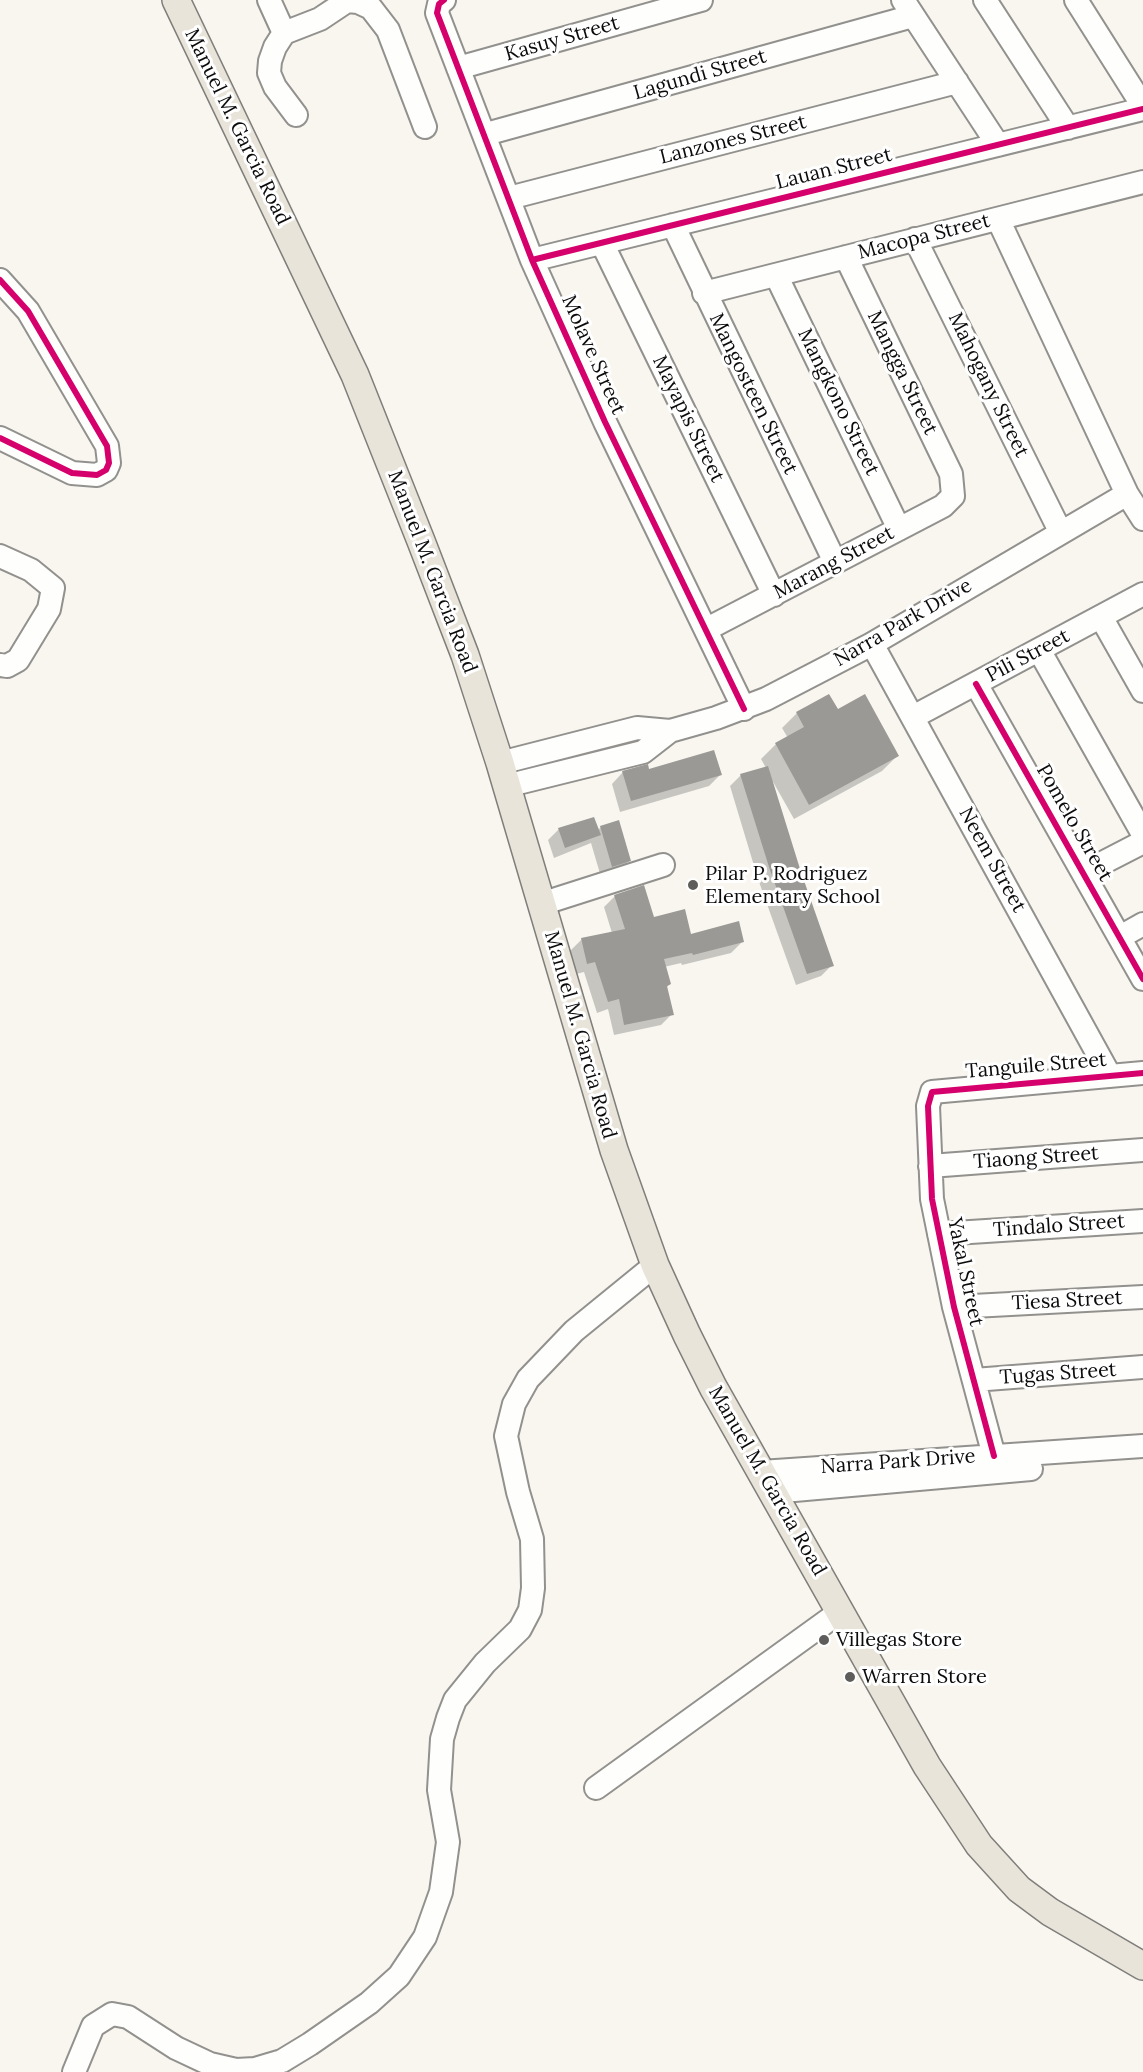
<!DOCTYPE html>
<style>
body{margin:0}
canvas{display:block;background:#f8f6ef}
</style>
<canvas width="1143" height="2072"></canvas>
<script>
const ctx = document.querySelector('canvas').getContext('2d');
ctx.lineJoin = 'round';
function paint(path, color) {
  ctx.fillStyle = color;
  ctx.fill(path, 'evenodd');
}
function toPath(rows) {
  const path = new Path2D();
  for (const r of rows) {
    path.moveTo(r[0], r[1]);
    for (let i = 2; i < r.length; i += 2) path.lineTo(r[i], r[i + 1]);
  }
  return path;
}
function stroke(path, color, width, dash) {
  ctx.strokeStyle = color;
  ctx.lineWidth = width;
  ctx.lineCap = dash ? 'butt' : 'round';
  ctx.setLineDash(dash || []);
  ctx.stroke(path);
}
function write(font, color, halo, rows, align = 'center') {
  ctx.font = font + ' Lora,serif';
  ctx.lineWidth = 6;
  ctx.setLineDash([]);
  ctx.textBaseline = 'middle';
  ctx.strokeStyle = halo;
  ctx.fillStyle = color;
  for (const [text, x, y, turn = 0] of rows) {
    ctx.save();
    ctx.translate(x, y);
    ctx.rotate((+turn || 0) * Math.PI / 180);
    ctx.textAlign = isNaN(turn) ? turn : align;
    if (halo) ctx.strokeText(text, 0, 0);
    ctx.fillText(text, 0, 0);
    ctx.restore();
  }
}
paint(toPath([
 [837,711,897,756,882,771,794,819,772,780,799,873,832,965,821,976,796,985,758,879,730,786,741,775,766,768,761,759,776,744,788,738,782,728,797,713],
 [648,771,720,775,709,786,620,812,612,784,623,772],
 [601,827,629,861,618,872,601,877,591,843,554,858,548,840,559,829,598,830],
 [615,896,653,919,690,936,742,942,731,953,682,965,681,963,664,967,670,984,666,988,672,1014,661,1025,614,1035,608,1009,597,1013,584,972,576,974,570,951,582,939,612,933,604,907]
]), '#0003');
paint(toPath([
 [829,694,838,709,865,694,899,756,809,805,775,743,804,727,796,712],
 [714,750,722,775,631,801,622,771,648,764,649,769],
 [768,766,801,872,834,966,807,974,769,867,740,774],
 [594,817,601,835,565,848,558,828],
 [619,820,631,861,612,867,600,826],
 [644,885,654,917,685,909,691,934,739,921,744,942,693,955,692,953,664,959,671,984,667,986,674,1015,624,1025,619,999,608,1002,595,962,587,964,581,938,625,929,614,895]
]), '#9b9995');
const minor = toPath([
 [269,0,284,33],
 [444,0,439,4,437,13,532,260,605,422,744,709],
 [903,0,998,145],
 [985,0,1068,128],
 [1076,0,1143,106],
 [458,68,701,0],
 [296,115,275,87,269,73,270,61,275,47,284,33,320,19,347,1,358,2,371,8,388,30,425,127],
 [486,134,913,16],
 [509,198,957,82],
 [998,219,1127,494,1143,519],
 [673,225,835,562],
 [915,239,1060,531],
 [602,243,774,595],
 [532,260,1143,109],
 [776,275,899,529],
 [0,280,28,311,107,446,109,463,106,470,97,475,72,473,0,438],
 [704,293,1143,182],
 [0,556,31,570,53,588,49,609,18,660,7,666,0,665],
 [1101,617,1143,691],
 [707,629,943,506,953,496,951,474,846,257],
 [872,644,1110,1076],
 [1039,650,1143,834],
 [976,684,1143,979],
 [913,717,1143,594],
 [500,763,637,728,670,731],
 [506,786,643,752,670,731,716,718,766,699,872,644,1127,494],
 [1083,873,1143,842],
 [541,904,663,865],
 [1120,937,1143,924],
 [930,1166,1143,1150],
 [939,1234,1143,1221],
 [954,1307,1143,1297],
 [974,1380,1143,1367],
 [994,1456,954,1307,932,1199,928,1106,932,1092,1143,1073],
 [761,1472,1143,1446],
 [772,1492,1031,1469],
 [596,1788,841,1611],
 [74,2072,93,2026,112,2014,128,2017,176,2048,210,2064,236,2070,255,2069,282,2061,310,2044,369,2003,399,1976,425,1937,441,1892,448,1842,439,1790,442,1739,448,1718,455,1700,485,1663,520,1629,530,1610,533,1588,532,1539,518,1492,506,1436,514,1404,528,1379,574,1331,655,1265]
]);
const major = toPath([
 [176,0,355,375,421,541,465,655,500,763,614,1150,655,1265,687,1335,713,1387,927,1766,979,1845,1019,1889,1050,1912,1143,1966]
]);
stroke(minor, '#92918e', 26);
stroke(major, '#7f7e7b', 30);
stroke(minor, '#fefefd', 22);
stroke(major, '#e9e4d9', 27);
stroke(toPath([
 [444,0,439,4,437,13,532,260,605,422,744,709],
 [532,260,1143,109],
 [0,280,28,311,107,446,109,463,106,470,97,475,72,473,0,438],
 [976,684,1143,979],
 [994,1456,954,1307,932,1199,928,1106,932,1092,1143,1073]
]), '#d6006c', 6);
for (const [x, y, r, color] of [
 [693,885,6,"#5e5d5b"],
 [824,1640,6,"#5e5d5b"],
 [850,1677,6,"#5e5d5b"]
]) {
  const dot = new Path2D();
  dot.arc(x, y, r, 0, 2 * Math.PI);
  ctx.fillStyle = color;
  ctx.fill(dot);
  stroke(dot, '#fff', 2);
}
write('20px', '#0b0b0b', '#fff', [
 ["Kasuy Street",562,39,-16],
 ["Lagundi Street",700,75,-16],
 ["Manuel M. Garcia Road",237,127,64],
 ["Lanzones Street",733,140,-14],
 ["Lauan Street",834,169,-14],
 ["Macopa Street",924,237,-14],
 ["Molave Street",593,355,66],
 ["Mangga Street",902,373,64],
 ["Mahogany Street",988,385,64],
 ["Mangosteen Street",753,394,64],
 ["Mangkono Street",838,402,64],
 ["Mayapis Street",688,419,64],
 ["Marang Street",834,563,-28],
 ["Manuel M. Garcia Road",432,572,69],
 ["Narra Park Drive",903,623,-30],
 ["Pili Street",1028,656,-28],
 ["Pomelo Street",1074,823,60],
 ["Neem Street",992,860,61],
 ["Manuel M. Garcia Road",580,1035,74],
 ["Tanguile Street",1036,1066,-5],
 ["Tiaong Street",1036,1158,-4],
 ["Tindalo Street",1059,1226,-4],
 ["Yakal Street",965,1272,78],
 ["Tiesa Street",1067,1301,-3],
 ["Tugas Street",1058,1374,-4],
 ["Narra Park Drive",898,1462,-4],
 ["Manuel M. Garcia Road",767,1481,60]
]);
write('20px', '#0b0b0b', '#fff', [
 ["Pilar P. Rodriguez",705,874],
 ["Elementary School",705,897],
 ["Villegas Store",836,1640],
 ["Warren Store",862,1677]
], 'left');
</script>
